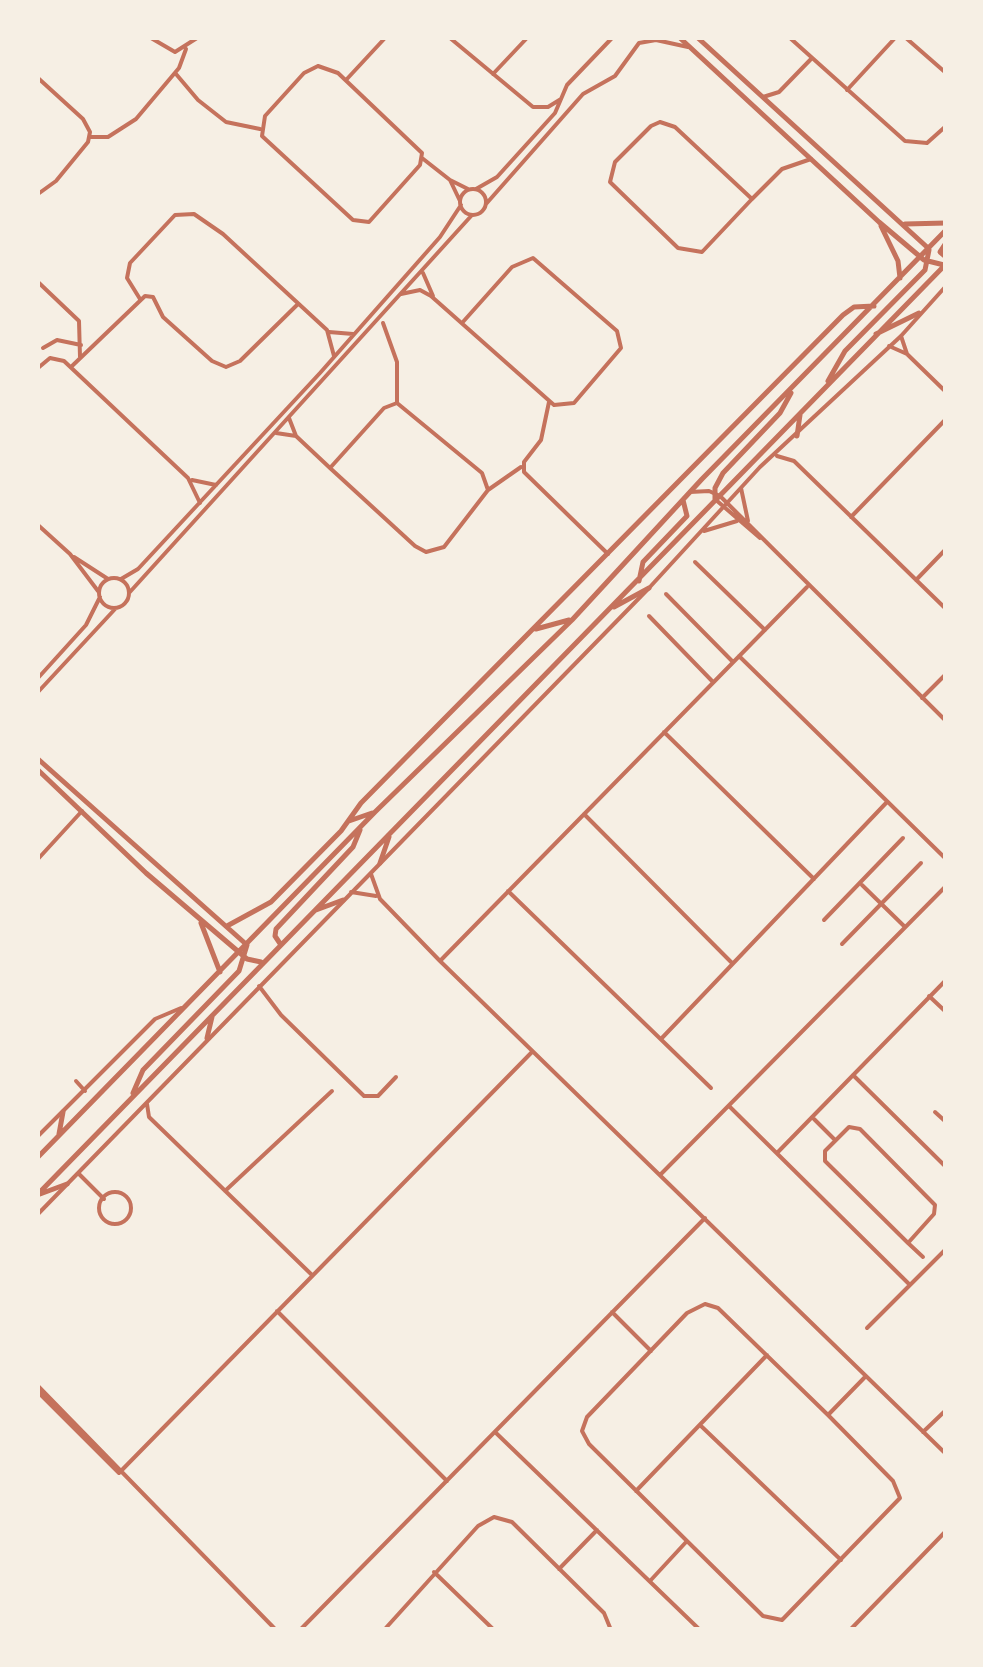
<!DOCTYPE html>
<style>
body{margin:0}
#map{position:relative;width:983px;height:1667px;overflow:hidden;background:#f6efe4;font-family:Literata,serif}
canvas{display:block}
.frame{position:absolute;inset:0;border:40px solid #f6efe4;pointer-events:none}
</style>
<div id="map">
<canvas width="983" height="1667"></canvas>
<div class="frame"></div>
</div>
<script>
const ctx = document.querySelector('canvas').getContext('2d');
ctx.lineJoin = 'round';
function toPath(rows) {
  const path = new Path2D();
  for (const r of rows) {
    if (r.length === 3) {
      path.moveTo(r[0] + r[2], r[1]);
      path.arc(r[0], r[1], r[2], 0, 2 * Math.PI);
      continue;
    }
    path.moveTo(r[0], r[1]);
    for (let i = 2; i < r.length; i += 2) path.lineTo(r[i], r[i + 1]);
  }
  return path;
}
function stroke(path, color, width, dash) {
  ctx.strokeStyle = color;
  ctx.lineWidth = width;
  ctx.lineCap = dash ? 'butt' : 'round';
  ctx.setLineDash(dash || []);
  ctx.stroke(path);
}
stroke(toPath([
 [151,38,175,52,197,38],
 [450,38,533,107,548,107,561,99],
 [790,38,905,141,927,143,946,126],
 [906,38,946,73],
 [318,66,338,73,422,153,420,165,369,222,353,220,262,136,265,116,304,73,318,66],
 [176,74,198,100,226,122,260,129],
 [493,74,527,38],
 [38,78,83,119,90,132,88,142,56,181,38,194],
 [346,80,385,38],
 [847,90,895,38],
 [763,97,779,92,812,58],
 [660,122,675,127,752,199,702,252,678,248,610,182,615,162,651,126,660,122],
 [90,137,108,137,136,119,179,68,186,49],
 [422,158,450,180,460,201],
 [450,180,468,189],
 [476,189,497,177,555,113,567,85,612,38],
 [473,202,13],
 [752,199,782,169,811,159],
 [486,204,583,94,615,76,639,43,656,40,688,47],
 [423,273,433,296],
 [38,282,79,321,80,357],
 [401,294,420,290,431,296,554,405,574,403,621,348,617,331,533,258,512,267,462,323],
 [140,299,127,278,130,263,175,215,194,214,223,234,327,330,334,356],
 [383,323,397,362,397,403],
 [329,332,353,334],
 [901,336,907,354],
 [889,346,907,354,946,392],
 [43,348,57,340,81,345],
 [71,367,145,296,153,297,163,317,212,361,226,367,240,361,298,304],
 [38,368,50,358,64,361,188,478,200,503],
 [549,402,541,440,524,462,524,472,608,554],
 [289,418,296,436,330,468,415,546,426,552,444,547,488,490,482,473,397,403,384,408,330,468],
 [276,433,296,436],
 [777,456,794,461,946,609],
 [192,480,216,485],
 [741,488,748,521],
 [488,490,521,467],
 [690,492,709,491,720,496,946,721],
 [716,500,760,538],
 [851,517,946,419],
 [38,525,70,554,98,591],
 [704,531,737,521],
 [74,557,108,579],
 [695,562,765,630],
 [114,593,15],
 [121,579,138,569,320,373,440,237,461,205],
 [916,580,946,549],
 [129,593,472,215],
 [666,594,733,662],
 [649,616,713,682],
 [739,656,946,859],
 [38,678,86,625,100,597],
 [38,692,116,608],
 [922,698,946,674],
 [664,732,814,879],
 [584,814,732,963],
 [38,859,82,811],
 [371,874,380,899,440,961,946,1454],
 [862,885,905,927],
 [508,891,711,1088],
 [351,892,376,896],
 [824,920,903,838],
 [842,944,921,863],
 [440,961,807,587],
 [259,986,281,1015,364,1096,378,1096,396,1077],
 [929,996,946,1012],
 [661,1039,887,802],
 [853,1075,946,1167],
 [76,1081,85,1091],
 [147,1104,149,1117,312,1275],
 [730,1107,910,1285],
 [935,1112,946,1122],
 [814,1119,835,1140],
 [38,1136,155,1019,181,1008],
 [777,1153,946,980],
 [79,1174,104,1199],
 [661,1174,946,886],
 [225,1191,332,1091],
 [115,1208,16],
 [38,1214,649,588,760,467,901,336,946,286],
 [908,1243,934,1214,935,1205,860,1129,849,1127,825,1151,825,1161,908,1243,923,1257],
 [277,1311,447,1481],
 [612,1312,651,1351],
 [867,1328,946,1249],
 [38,1386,276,1630],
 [38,1392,119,1473],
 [828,1415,866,1376],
 [700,1425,841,1560],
 [495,1432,700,1630],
 [923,1432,946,1410],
 [119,1473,532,1052],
 [636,1491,767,1355],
 [559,1569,597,1530],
 [434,1572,494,1630],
 [650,1581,687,1541,763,1616,782,1620,900,1498,893,1481,828,1415,718,1308,705,1304,687,1313,587,1417,582,1431,589,1444,687,1541],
 [300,1630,705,1218],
 [384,1630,478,1526,494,1517,512,1522,604,1613,611,1630],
 [850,1630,946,1531]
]), '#c5725c', 4);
stroke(toPath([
 [680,38,879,222,924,260,944,265],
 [698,38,928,248],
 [905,224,946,223],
 [881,226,898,261,900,278],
 [946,243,940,252,946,257],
 [876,334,919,313],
 [828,381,845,351,925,270,929,250],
 [797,436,800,415],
 [715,499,715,488,723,473,780,413,791,393],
 [639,581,643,562,687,516,683,500],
 [614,607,649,588],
 [536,629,569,620],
 [38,759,247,945],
 [38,770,146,873,247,959,261,962],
 [349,821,372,813],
 [380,863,389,837],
 [316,910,343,900],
 [201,923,220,972],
 [227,926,271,902,341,831,361,803,843,315,854,307,874,306],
 [281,945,275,936,276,929,353,847,360,830],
 [207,1038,212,1017],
 [133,1093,143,1070,239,971,247,945],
 [59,1134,63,1112],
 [38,1157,375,812,572,620,702,479,946,230],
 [38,1194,946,264],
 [40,1194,67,1184]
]), '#c5725c', 5);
</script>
